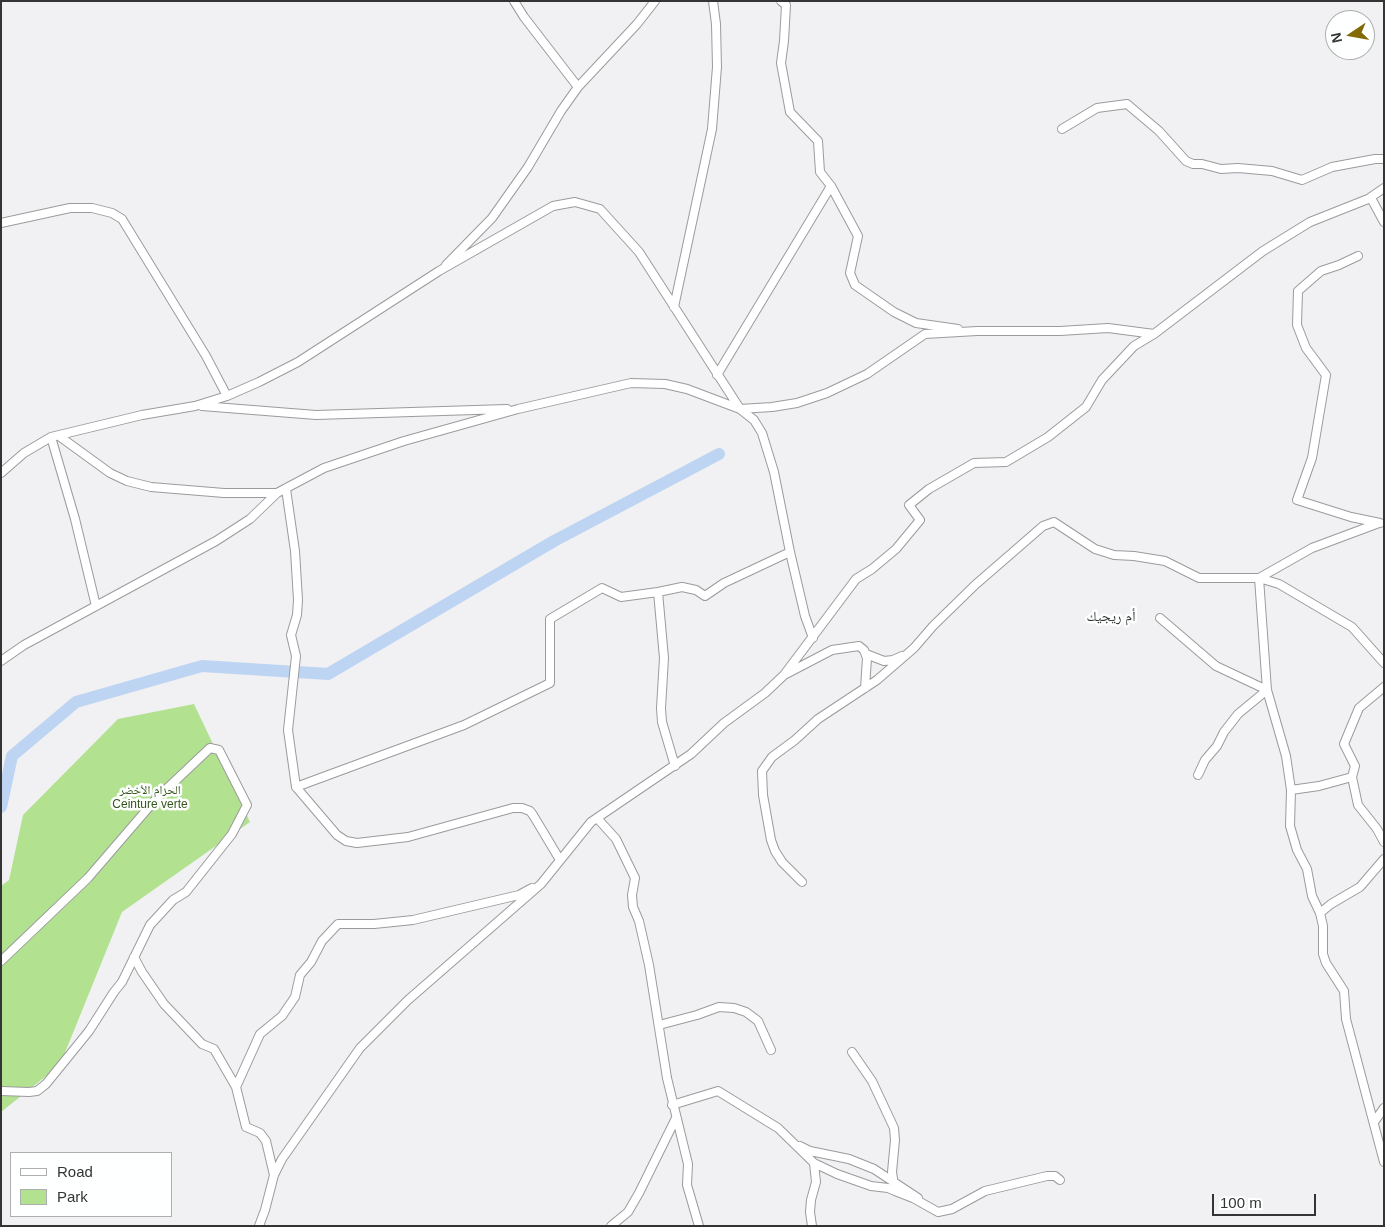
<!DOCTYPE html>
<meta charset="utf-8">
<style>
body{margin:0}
#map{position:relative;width:1385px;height:1227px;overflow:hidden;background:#f1f1f4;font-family:Helvetica,sans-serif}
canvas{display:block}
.frame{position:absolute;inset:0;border:2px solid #343435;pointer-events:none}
.legend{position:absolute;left:10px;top:1152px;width:162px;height:65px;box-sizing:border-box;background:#feffff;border:1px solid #adaeae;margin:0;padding:6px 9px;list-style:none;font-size:15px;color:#343435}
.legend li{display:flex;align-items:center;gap:10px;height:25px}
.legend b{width:25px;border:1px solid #adaeae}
.north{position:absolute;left:1325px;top:10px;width:50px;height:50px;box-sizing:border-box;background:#feffff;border:1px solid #adaeae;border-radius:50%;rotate:258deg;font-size:14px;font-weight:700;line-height:20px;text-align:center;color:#343435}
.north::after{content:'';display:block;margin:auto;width:18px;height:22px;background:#836a04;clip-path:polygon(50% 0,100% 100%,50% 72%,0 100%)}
.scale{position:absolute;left:1212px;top:1194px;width:104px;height:22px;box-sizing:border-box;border:2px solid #343435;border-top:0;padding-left:6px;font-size:15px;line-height:18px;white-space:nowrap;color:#343435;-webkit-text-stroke:4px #feffff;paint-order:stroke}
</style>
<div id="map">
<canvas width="1385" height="1227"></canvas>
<div class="frame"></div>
<ul class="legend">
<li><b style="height:6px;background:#fff"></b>Road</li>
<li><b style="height:14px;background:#b2e290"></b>Park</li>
</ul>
<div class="north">N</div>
<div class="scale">100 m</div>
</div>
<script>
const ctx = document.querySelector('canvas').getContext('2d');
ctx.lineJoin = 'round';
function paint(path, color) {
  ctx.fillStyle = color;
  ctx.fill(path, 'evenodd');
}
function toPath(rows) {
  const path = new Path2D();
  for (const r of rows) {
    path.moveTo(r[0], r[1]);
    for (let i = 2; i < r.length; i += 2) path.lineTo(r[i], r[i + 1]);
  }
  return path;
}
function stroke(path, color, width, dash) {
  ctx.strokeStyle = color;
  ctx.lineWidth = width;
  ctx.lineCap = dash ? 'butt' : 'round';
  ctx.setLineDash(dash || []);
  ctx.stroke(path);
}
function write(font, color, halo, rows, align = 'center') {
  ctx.font = font + ' Helvetica,"Noto Naskh Arabic",sans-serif';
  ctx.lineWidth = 5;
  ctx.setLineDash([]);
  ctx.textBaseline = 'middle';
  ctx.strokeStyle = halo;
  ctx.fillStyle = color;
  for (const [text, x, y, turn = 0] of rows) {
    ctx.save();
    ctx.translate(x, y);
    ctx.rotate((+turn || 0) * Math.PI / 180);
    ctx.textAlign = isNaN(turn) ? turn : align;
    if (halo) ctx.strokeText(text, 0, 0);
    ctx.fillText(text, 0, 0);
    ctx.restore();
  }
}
paint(toPath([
 [194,704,250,822,122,912,60,1065,1,1112,1,886,9,880,23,815,118,719]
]), '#b2e290');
stroke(toPath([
 [1,807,12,756,76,702,202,666,328,674,554,541,719,454]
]), '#bdd4f2', 12);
const minor = toPath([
 [514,1,524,17,578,87],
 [781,1,786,5,784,41,781,63,790,112,818,141,820,172,831,186,858,236,850,273,855,285,894,312,916,323,958,329],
 [1062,129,1097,108,1127,104,1159,131,1186,161,1193,164,1202,164,1221,169,1238,168,1272,171,1302,180,1332,167,1375,159,1384,159],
 [1368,199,1371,198,1384,222],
 [1,223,70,208,92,208,112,213,122,219,206,356,227,396],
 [1358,256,1339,265,1321,271,1298,291,1297,325,1306,348,1326,375,1312,458,1297,500,1351,517,1380,523],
 [446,265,492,218,528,167,561,111,578,87,637,24,655,1],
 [674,307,712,129,717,67,716,24,713,1],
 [717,375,831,186],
 [202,406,316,415,507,409],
 [59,436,110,473,127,481,151,487,224,493,277,493],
 [51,437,75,519,96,606],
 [1,473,24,453,51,437,142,415,195,406,227,396,259,382,298,362,439,271,553,206,575,202,600,209,639,252,740,409,754,420,762,433,774,472,790,552,805,616,813,638],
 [286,489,295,551,298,600,297,615,291,635,296,656,288,730,296,787,337,835,346,841,357,843,408,837,513,808,522,808,530,811,533,815,560,860],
 [1259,578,1279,584,1352,627,1384,663],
 [1259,578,1312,548,1379,523],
 [658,592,664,658,661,708,662,722,675,766],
 [1160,618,1216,666,1267,690,1238,714,1224,732,1217,746,1205,760,1198,775],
 [866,654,884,661,893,660,902,656],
 [1,661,24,645,216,541,250,519,277,493,324,468,404,441,518,409,631,383,665,384,687,389,740,409,772,407,797,403,827,393,867,374,925,334,977,331,1060,331,1108,328,1154,334],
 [786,674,832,650,859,646,864,650,867,658,865,688],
 [1352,777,1358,805,1377,829,1384,842],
 [296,787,464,725,550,683,550,619,602,588,621,597,658,592,682,587,696,590,705,596,724,583,790,552],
 [1291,790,1319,786,1352,777,1355,766,1344,744,1359,708,1384,687],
 [597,818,616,839,635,878,632,895,633,907,639,921,649,965,667,1078,688,1164,687,1185,699,1226],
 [802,882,782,862,775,851,771,840,763,795,762,771,772,757,795,740,818,719,877,680,914,648,933,626,975,585,1043,526,1054,522,1095,549,1114,555,1134,556,1165,561,1199,578,1259,578,1267,690,1286,756,1291,790,1290,826,1297,850,1307,869,1312,896,1320,913,1323,926,1323,954,1326,963,1344,991,1346,1019,1384,1162],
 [1320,913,1331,904,1360,887,1384,859],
 [134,957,142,972,164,1004,202,1044,214,1049,236,1087,246,1127,260,1133,266,1141,274,1175],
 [1,961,88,878,156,799,210,748,219,750,247,805,232,834,186,892,173,900,150,925,122,982,114,992,89,1031,46,1084,37,1091,29,1092,1,1091],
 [659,1025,697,1015,719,1007,734,1008,746,1012,758,1021,771,1050],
 [236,1087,260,1034,282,1016,295,997,300,975,311,962,322,941,338,924,374,924,413,920,519,895,532,888],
 [672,1105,718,1091,778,1128,814,1163,837,1174,871,1186,888,1188,895,1191,892,1172,895,1140,894,1128,872,1081,852,1052],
 [1374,1122,1384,1108],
 [800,1146,810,1151,849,1159,874,1169,918,1198],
 [895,1191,913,1198,938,1212,952,1209,985,1191,1047,1176,1055,1176,1060,1180],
 [259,1226,265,1210,274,1175,282,1159,360,1048,408,1000,541,884,591,822,691,754,724,723,765,693,784,675,856,579,872,569,896,549,920,520,909,505,929,489,974,463,1006,462,1048,437,1086,407,1102,380,1134,346,1154,334,1263,251,1310,222,1368,199,1384,188],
 [611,1226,628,1212,639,1193,676,1118],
 [812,1226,810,1212,811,1200,816,1182,814,1163]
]);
stroke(minor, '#9b9b9e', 10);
stroke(minor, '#fff', 8);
write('12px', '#36551c', '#feffff', [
 ["الحزام الأخضر",150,791],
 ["Ceinture verte",150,805]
]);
write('14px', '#313234', '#feffff', [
 ["أم ريجيك",1111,617]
]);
</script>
